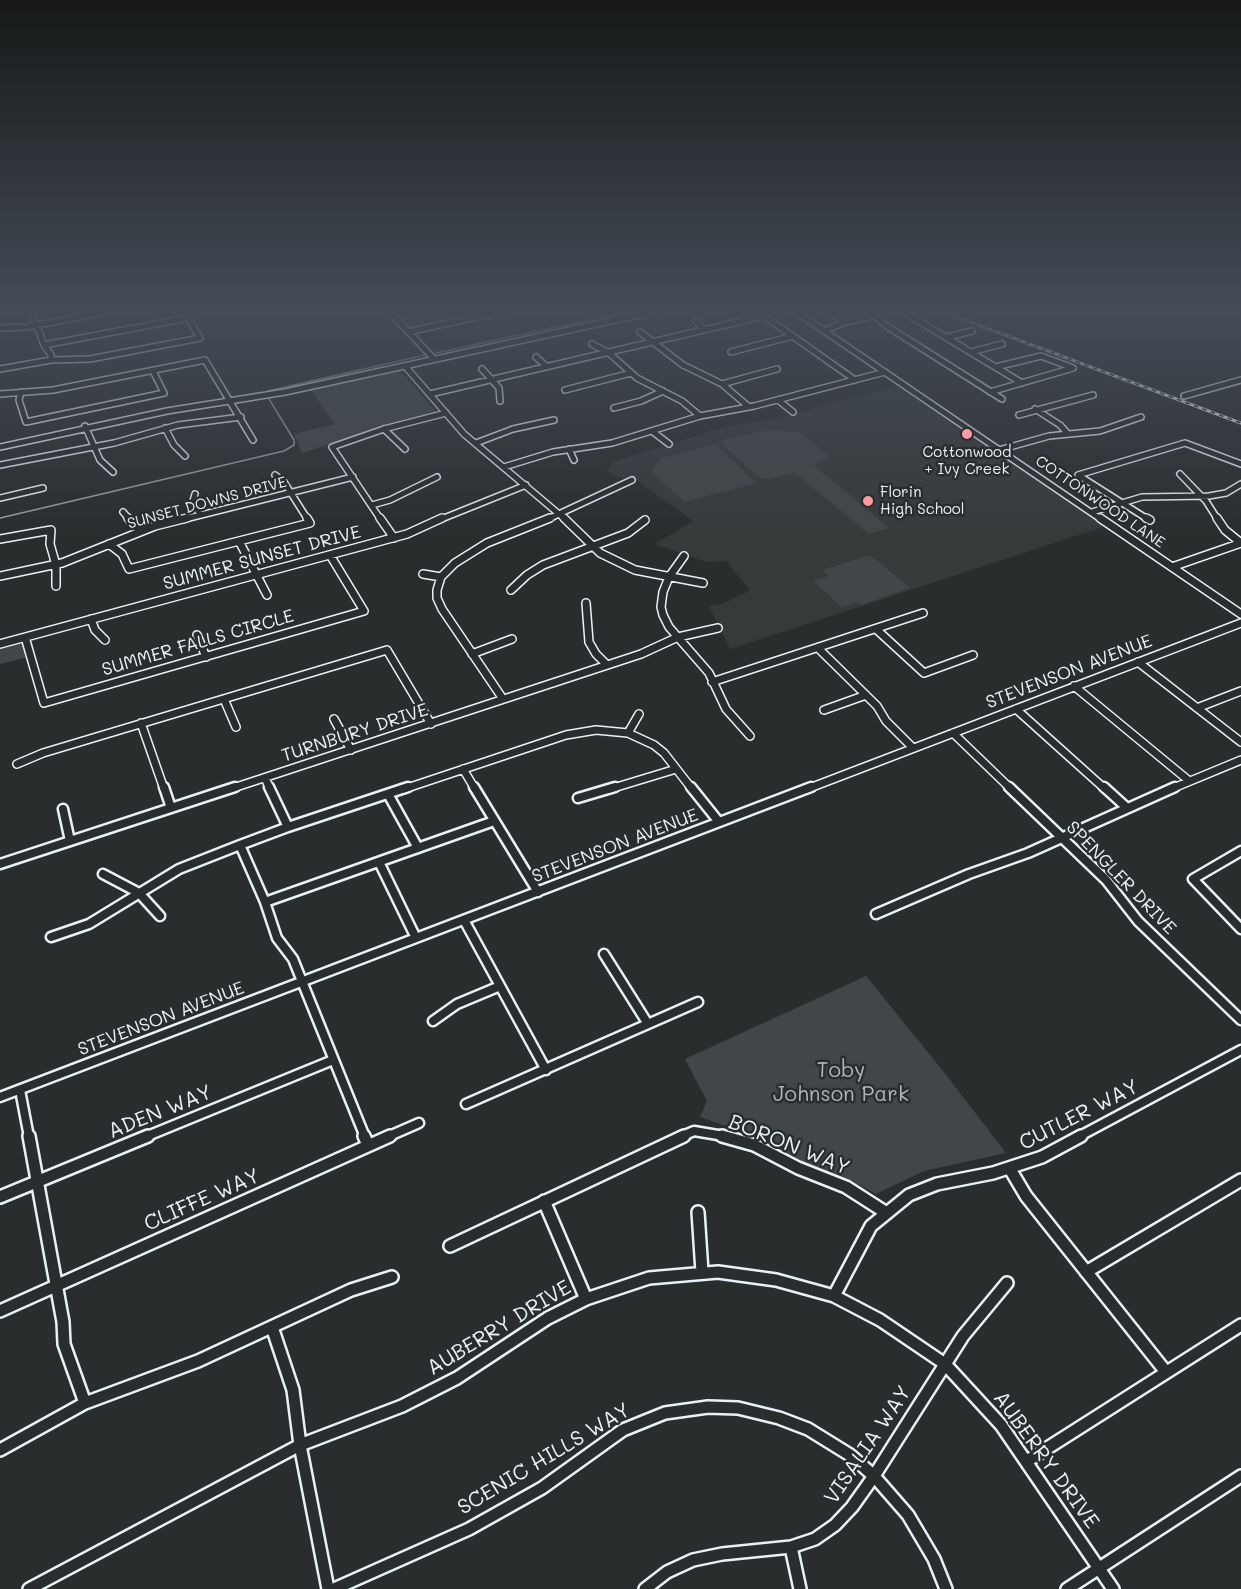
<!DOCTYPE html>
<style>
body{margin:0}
canvas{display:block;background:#2a2d2e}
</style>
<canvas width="1241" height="1589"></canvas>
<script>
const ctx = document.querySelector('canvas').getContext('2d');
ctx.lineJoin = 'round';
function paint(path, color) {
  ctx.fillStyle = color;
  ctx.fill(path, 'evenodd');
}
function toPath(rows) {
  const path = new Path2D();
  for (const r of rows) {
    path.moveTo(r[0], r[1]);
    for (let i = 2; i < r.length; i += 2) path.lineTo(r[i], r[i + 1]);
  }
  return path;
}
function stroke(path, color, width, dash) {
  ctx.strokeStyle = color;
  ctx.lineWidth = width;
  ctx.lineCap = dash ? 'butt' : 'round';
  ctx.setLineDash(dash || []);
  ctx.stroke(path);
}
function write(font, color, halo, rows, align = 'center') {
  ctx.font = font + ' Mali,sans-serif';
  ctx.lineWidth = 5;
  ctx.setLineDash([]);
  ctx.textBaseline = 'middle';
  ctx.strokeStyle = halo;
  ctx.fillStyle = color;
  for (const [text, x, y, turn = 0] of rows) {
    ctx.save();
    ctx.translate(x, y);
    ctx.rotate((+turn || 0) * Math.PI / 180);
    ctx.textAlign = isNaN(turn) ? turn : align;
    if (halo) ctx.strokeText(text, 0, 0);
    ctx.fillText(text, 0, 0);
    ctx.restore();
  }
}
paint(toPath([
 [397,311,488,311,416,326,411,326],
 [901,386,1106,526,730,649,709,606,722,604,750,590,726,561,706,562,655,544,693,521,638,481,618,477,607,471,613,462,727,426,766,421]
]), '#363a3b');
paint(toPath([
 [399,369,437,413,364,433,302,453,294,434,335,424,310,389],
 [768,430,799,432,830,457,815,463,815,466,889,528,869,534,794,472,769,479,760,478,719,441],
 [716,444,756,483,684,502,652,472,661,458],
 [870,555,910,588,861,605,858,602,842,607,813,581,829,576,822,570],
 [21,641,28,657,0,664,0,645],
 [866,976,943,1071,1006,1153,924,1171,876,1194,847,1178,802,1161,757,1137,700,1117,707,1101,685,1059]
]), '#424648');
stroke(toPath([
 [436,353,630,311],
 [268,391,425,355],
 [0,518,284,451,294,445,294,440,269,399]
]), '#989fa3', 1.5);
const minorFar3 = toPath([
 [31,311,44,345,51,355,51,360],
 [389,311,434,359],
 [753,311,767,318,855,380],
 [795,311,1102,520],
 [829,311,845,322],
 [870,311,885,325,1002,399],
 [902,311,1022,383],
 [696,320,703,330],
 [0,328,27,327,110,311],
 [824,331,845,322,875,315],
 [408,332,503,311],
 [640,332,683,365,722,384,749,407],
 [948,337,972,331],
 [592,344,609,353,637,378,682,401,700,416],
 [731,352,793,336],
 [971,352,1002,344],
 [536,357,546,366],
 [405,366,464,434,566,520],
 [0,369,51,360,90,359,200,338,188,318,44,345],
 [482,369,499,388,500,401],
 [722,384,777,369],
 [565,390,631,373],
 [21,392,19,400,26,422,164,393,153,371],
 [990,392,1073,368,1041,356,996,367],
 [0,394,53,390,205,360,253,440],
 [430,394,763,316],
 [1184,396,1241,380],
 [778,400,793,412],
 [614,408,641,401,663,391],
 [1035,409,1060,425,1068,434],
 [1019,415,1093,395],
 [85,426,100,460,113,472],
 [165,428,174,445,185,456],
 [384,429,405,449],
 [652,431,669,444],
 [476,443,513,429,554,420],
 [0,447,167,411,285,392,656,311],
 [569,449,574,460],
 [999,450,1049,436,1100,431,1141,417],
 [0,465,114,443,178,425,241,417],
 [504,467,553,452,612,443,700,416,754,406,885,372],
 [1180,474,1206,501,1218,520],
 [275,475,284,482,308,520],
 [195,494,193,501,200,515],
 [0,498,43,488],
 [372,505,390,500,437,477],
 [123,512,130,520],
 [1092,512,1142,497,1209,496,1226,493,1241,484],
 [181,520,353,477],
 [381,520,332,447,384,429,446,413],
 [439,520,526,485],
 [546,520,632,480],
 [1149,520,1078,475,1185,443,1241,464]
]);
const minorFar2 = toPath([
 [128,518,140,531],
 [380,518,394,538],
 [564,518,600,553,635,570,703,583],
 [1100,518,1241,614],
 [1146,518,1150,520],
 [1217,518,1225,530,1241,543],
 [0,539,51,530,50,544,56,565,56,586],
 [239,541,267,595],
 [109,544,122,554,129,569,310,523,307,518],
 [684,556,669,577,663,592,661,607,663,615,669,627,709,673,726,709,750,736],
 [1172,567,1241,543],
 [423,574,441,577],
 [0,576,62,563,155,526,187,518],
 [511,590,527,575,543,565,628,533,645,520],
 [586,603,589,642,596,654,607,665],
 [91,619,95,630,105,640],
 [876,629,924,673,973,655],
 [197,635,206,657],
 [25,637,44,703,364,611,330,555],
 [0,644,407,534,442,518],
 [818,648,877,706,886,721,913,748],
 [472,654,512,639],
 [1138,662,1241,742],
 [712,682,923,613],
 [1074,686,1188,780],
 [224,699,236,727],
 [503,699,442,609,437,598,437,590,441,577,455,563,487,543,550,518],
 [1197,708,1241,691],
 [1016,709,1105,789],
 [824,710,866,695],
 [334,719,351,750],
 [141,723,164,789],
 [628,733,639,714],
 [953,733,1011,789],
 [17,764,43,753,387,650,431,724],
 [463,769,475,789],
 [265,778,270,789],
 [230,789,641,654,678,637,718,628],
 [404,789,566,735,596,730,628,733,654,745,664,753,692,789],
 [610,789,676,769],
 [807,789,1241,623],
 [1171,789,1241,760]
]);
const minorFar1 = toPath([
 [164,787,171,808],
 [474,787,538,892],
 [691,787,719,822],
 [1009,787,1106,880,1138,921,1241,1020],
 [1104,787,1126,807],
 [388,794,418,848],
 [578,798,615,787],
 [63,809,70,841],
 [288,827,408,787],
 [1241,851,1193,879,1241,929],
 [379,862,416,938],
 [0,864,235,787],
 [103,874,139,893,160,916],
 [265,902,240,845,288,827,269,787],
 [876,914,969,874,1028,853,1175,787],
 [464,920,546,1070],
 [51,937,89,924,179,869,240,845],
 [604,954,648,1024],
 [433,1021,457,1004,500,986],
 [20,1090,29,1137],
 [0,1097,811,787],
 [466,1104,698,1002],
 [145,1137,333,1060],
 [365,1137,293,959,277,938,265,902,494,821],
 [387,1137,419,1123],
 [680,1137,694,1131,730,1137],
 [1078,1137,1241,1050]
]);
const minor = toPath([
 [29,1136,63,1322,64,1344,85,1403],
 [364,1136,368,1145],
 [722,1136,754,1145,798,1168,846,1187,885,1212],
 [1010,1169,1026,1196,1166,1372],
 [0,1197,148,1136],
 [544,1201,586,1299],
 [698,1212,702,1272],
 [450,1246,684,1136],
 [1086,1272,1241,1180],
 [834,1296,871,1226,909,1195,937,1184,993,1173,1042,1157,1081,1136],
 [0,1311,390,1136],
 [272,1327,293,1390,300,1445,328,1589],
 [0,1450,85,1403,198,1361,351,1290,392,1277],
 [1027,1461,1241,1325],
 [791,1547,800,1589],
 [29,1589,300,1445,402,1406,457,1378,548,1318,586,1299,649,1278,718,1272,776,1280,834,1296,880,1320,945,1364,1001,1425,1113,1589],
 [334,1589,469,1529,542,1488,623,1430,665,1413,708,1407,738,1408,779,1418,808,1429,850,1455,874,1476,908,1515,934,1559,946,1589],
 [645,1589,667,1572,693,1560,722,1554,791,1547,815,1539,835,1525,852,1507,874,1476,963,1336,1007,1283],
 [1067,1589,1241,1476]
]);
stroke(minorFar3, '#e8f1f8', 8);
stroke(minorFar2, '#e8f1f8', 10);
stroke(minorFar1, '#e8f1f8', 13);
stroke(minor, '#e8f1f8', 16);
stroke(minorFar3, '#2a2d2e', 5);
stroke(minorFar2, '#2a2d2e', 7);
stroke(minorFar1, '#2a2d2e', 8);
stroke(minor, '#2a2d2e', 11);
const rail = toPath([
 [941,311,1241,423]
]);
stroke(rail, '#e8f1f8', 3);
stroke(rail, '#2a2d2e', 1.5, [4.5]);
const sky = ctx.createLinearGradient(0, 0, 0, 534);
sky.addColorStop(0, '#171919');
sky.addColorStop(0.58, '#444c57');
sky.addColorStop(1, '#444c5700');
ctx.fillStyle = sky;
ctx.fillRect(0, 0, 1241, 534);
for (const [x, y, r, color] of [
 [967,434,6,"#ff9aa2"],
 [868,501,6,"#ff9aa2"]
]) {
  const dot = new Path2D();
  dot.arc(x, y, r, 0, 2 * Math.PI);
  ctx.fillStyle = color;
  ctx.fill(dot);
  stroke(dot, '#2a2d2e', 2);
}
write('15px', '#e8f1f8', '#2a2d2e', [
 ["Cottonwood",967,452],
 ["+ Ivy Creek",967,469],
 ["Florin",880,492,"left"],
 ["High School",880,509,"left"]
]);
write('15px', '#e8f1f8', '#2a2d2e', [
 ["COTTONWOOD LANE",1100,502,34],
 ["SUNSET DOWNS DRIVE",207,503,-15]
]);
write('18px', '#e8f1f8', '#2a2d2e', [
 ["SUMMER SUNSET DRIVE",262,558,-15],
 ["SUMMER FALLS CIRCLE",198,643,-16],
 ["STEVENSON AVENUE",1069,672,-21],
 ["TURNBURY DRIVE",355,733,-18],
 ["STEVENSON AVENUE",615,846,-21],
 ["SPENGLER DRIVE",1121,878,46],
 ["STEVENSON AVENUE",161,1019,-21]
]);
write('21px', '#aeb5ba', '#2a2d2e', [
 ["Toby",841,1071],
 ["Johnson Park",841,1095]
]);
write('21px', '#e8f1f8', '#2a2d2e', [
 ["ADEN WAY",160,1112,-22],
 ["CUTLER WAY",1079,1115,-27],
 ["BORON WAY",789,1145,22],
 ["CLIFFE WAY",202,1200,-24],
 ["AUBERRY DRIVE",499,1328,-31],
 ["VISALIA WAY",868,1445,-56],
 ["SCENIC HILLS WAY",544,1459,-31],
 ["AUBERRY DRIVE",1046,1460,54]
]);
</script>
